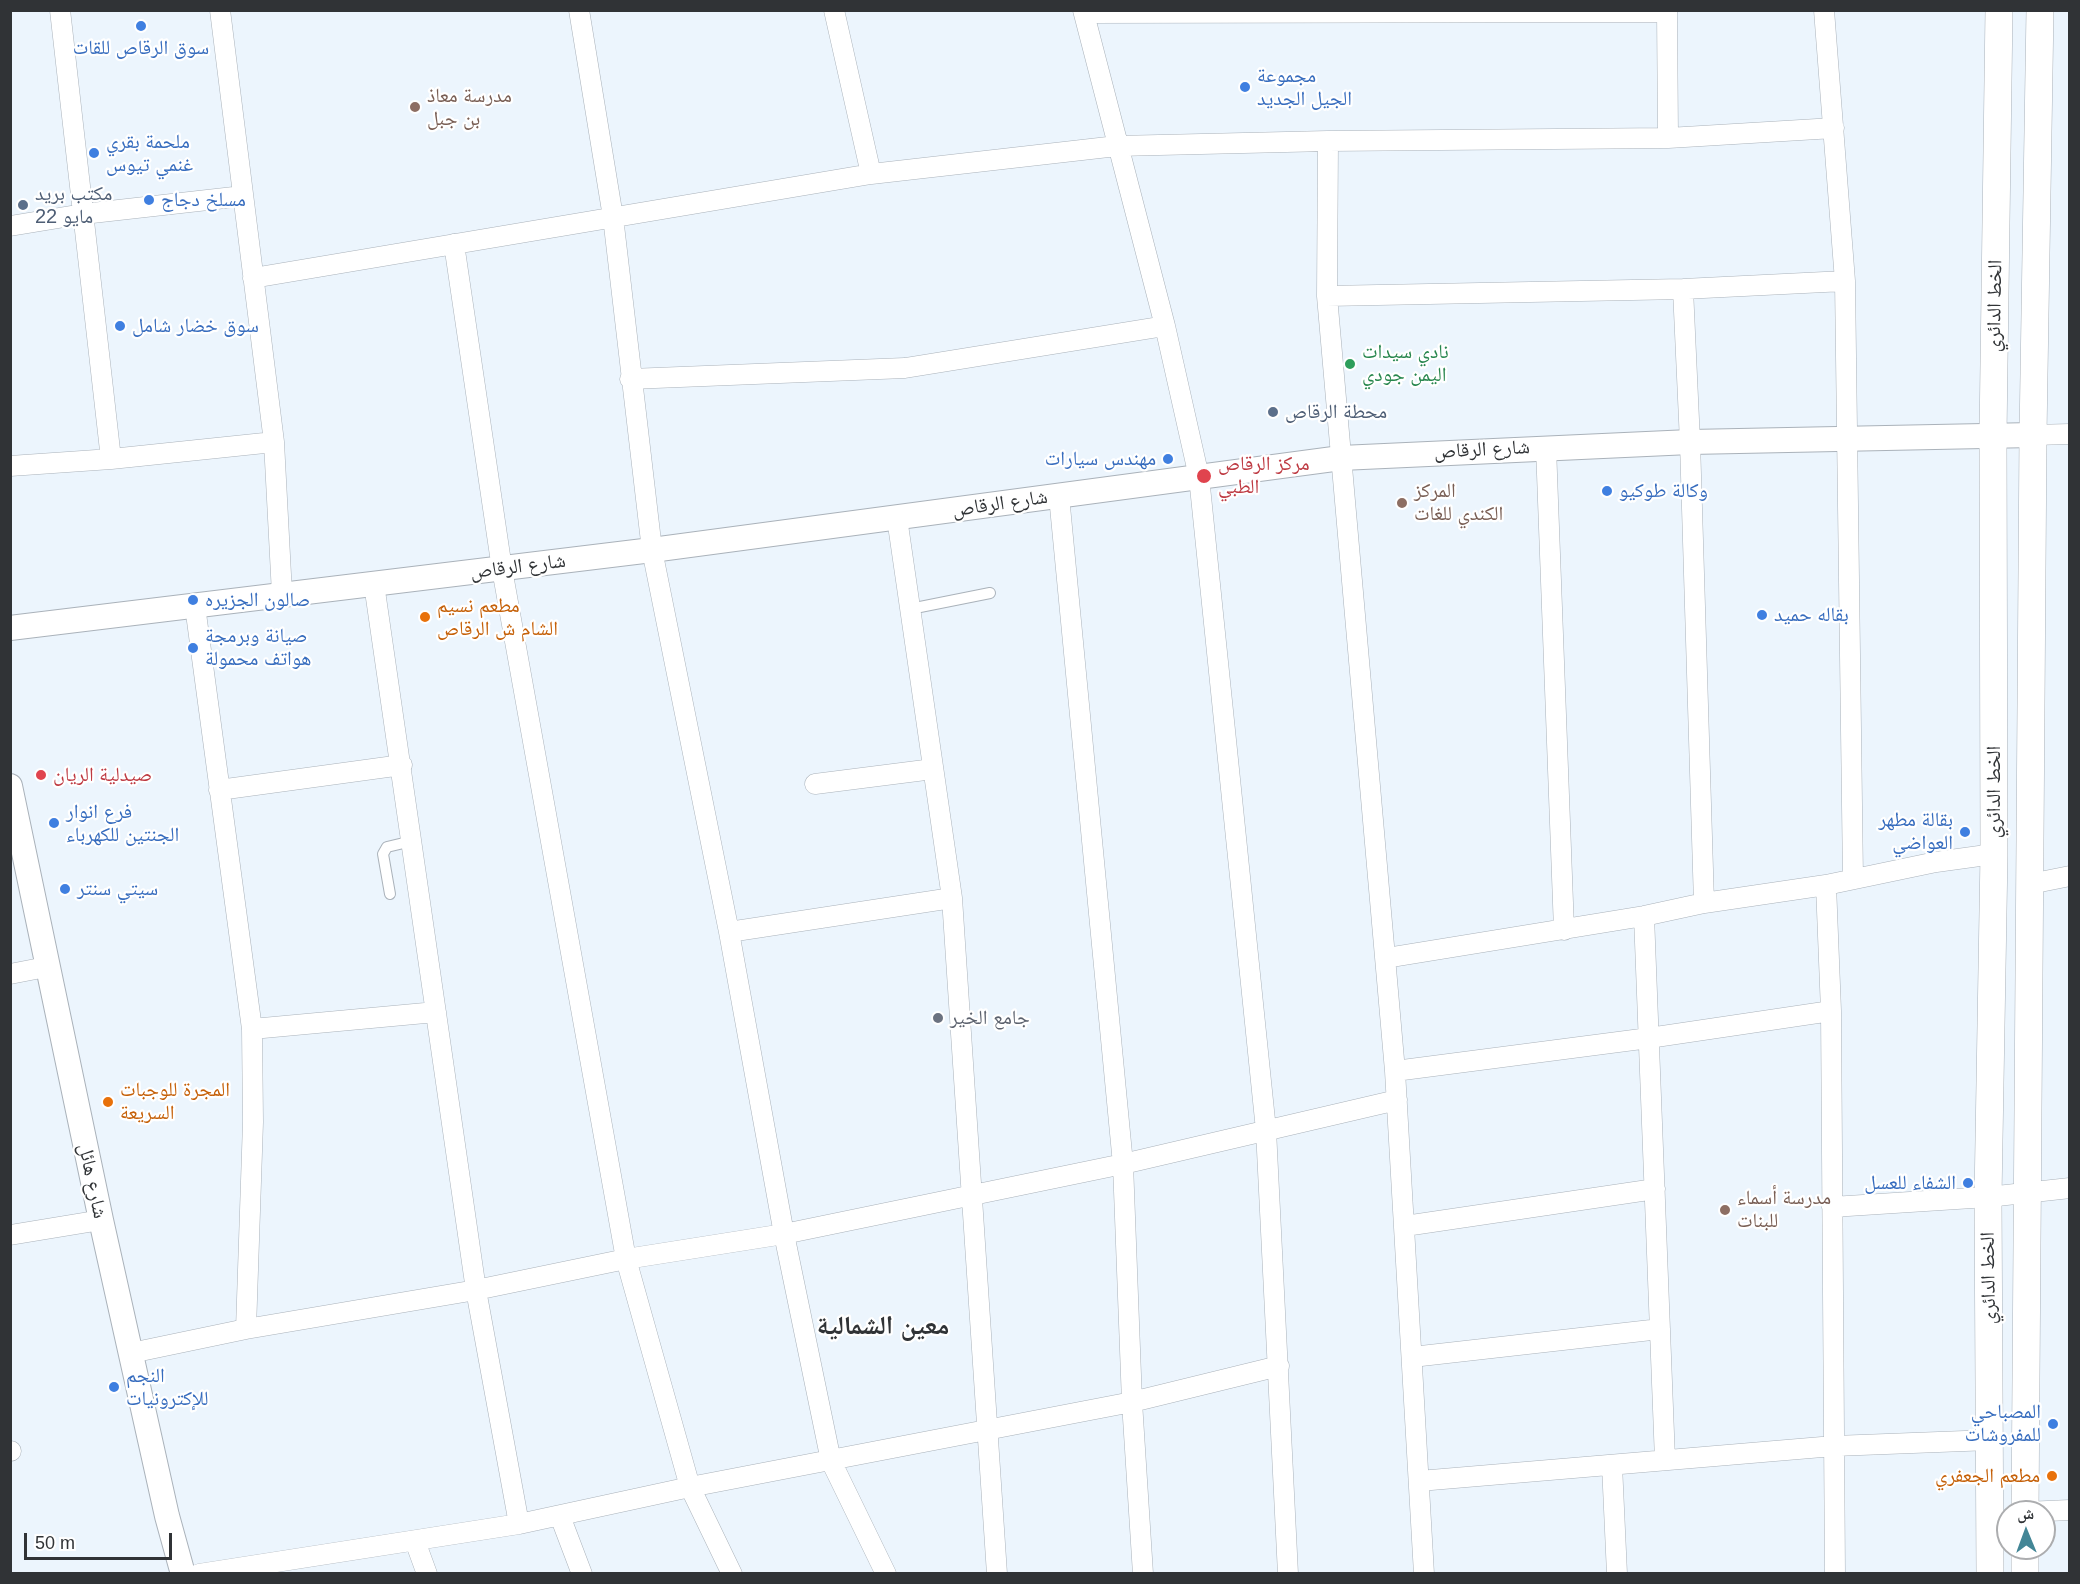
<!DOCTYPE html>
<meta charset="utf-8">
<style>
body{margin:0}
#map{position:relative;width:2080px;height:1584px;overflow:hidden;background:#ecf5fd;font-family:Helvetica,"Noto Naskh Arabic",sans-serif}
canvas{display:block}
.frame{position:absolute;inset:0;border:12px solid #303336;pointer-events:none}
.north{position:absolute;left:1996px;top:1500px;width:60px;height:60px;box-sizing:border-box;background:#fff;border:2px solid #acadaf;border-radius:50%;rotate:359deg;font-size:16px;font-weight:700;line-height:24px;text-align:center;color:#303336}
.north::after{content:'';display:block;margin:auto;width:21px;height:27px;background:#438696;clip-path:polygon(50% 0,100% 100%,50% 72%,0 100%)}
.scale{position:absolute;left:24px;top:1533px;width:148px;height:27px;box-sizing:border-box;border:3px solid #303336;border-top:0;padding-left:8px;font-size:18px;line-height:21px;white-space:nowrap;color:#303336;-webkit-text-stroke:4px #fff;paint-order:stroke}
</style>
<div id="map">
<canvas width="2080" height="1584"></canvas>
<div class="frame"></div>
<div class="north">ش</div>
<div class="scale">50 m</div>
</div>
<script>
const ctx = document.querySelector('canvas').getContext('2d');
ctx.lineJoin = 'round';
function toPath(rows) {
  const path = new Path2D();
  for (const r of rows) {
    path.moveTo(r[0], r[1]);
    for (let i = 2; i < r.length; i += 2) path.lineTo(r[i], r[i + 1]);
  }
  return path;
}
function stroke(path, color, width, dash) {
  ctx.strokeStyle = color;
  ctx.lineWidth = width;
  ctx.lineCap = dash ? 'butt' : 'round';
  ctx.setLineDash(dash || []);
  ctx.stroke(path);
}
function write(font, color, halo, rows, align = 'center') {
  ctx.font = font + ' Helvetica,"Noto Naskh Arabic",sans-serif';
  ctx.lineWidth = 4.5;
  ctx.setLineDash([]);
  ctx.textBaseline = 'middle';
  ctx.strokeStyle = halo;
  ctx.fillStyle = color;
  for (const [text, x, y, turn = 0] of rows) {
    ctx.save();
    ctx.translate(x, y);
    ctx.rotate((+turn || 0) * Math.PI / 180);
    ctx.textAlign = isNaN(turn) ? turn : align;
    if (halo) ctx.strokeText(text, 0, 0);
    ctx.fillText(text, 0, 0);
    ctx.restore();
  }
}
const service = toPath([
 [910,609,990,593],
 [390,894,383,854,387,847,412,841]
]);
const minor = toPath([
 [60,10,111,459],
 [220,10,274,442,282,594],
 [579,10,613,217,652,550,729,932,784,1234,831,1461,886,1574],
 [834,10,871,174],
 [1083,10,1165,326,1199,477,1266,1130,1288,1574],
 [1667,10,1668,138],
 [1824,10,1845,281,1853,879],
 [1084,13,1667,12],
 [10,226,83,214,243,196],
 [454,244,502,569,626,1259,690,1487,732,1574],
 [253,278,871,174,1117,146,1328,141],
 [1683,289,1690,442,1704,903],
 [1327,296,1683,289,1845,281],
 [630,379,905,368,1165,326],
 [2033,435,2070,434],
 [1546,447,1564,930],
 [10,466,111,459,274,442],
 [1059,496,1123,1164,1132,1402,1143,1574],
 [897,518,952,898,997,1574],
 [374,584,476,1290,519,1524],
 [195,606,252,1029,253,1122,246,1329],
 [815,784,933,769],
 [219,790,402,765],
 [2030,884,2070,876],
 [1826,885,1831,1011,1835,1574],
 [1644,916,1665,1460],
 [729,932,952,898],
 [1386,958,1644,916,1704,903,1826,885,1936,862,1994,854],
 [10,974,46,967],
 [252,1029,436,1012],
 [1395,1071,1649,1038,1831,1011],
 [1832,1207,1988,1197,2070,1188],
 [1405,1226,1655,1189],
 [10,1235,101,1220],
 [131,1353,246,1329,476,1290,626,1259,784,1234,1123,1164,1397,1100],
 [1412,1357,1660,1329],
 [10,1451,11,1451],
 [1612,1465,1617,1574],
 [1419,1481,1834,1446,1991,1440],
 [2025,1512,2070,1510],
 [560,1516,582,1574],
 [415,1541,427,1574],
 [199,1574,519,1524,690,1487,1132,1402,1279,1366],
 [1424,1574,1395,1071,1327,296,1328,141,1668,138,1834,128]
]);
const tertiary = toPath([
 [10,628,652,550,1341,458,1690,442,2033,435],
 [10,786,101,1220,167,1516,183,1574]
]);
const secondary = toPath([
 [2025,1512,2033,435,2040,10],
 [1990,1574,1988,1197,1994,854,1993,435,1999,10],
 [2025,1574,2025,1548]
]);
stroke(service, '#aab2ba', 12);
stroke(minor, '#aab2ba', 21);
stroke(tertiary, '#aab2ba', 26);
stroke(secondary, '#aab2ba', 28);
stroke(service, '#fff', 10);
stroke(minor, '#fff', 20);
stroke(tertiary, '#fff', 24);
stroke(secondary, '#fff', 27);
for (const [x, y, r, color] of [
 [141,26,6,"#3f7fe0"],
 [1245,87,6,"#3f7fe0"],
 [415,107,6,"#8d6e63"],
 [94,153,6,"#3f7fe0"],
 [149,200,6,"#3f7fe0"],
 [23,205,6,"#5c6f8a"],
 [120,326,6,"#3f7fe0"],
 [1350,364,6,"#2e9e5b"],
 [1273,412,6,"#5c6f8a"],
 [1168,459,6,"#3f7fe0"],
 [1204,476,8,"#e0444e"],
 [1607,491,6,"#3f7fe0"],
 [1402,503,6,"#8d6e63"],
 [193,600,6,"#3f7fe0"],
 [1762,615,6,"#3f7fe0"],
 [425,617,6,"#e8710a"],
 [193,648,6,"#3f7fe0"],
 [41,775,6,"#e0444e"],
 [54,823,6,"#3f7fe0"],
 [1965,832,6,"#3f7fe0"],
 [65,889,6,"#3f7fe0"],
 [938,1018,6,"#6b7280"],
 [108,1102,6,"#e8710a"],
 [1968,1183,6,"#3f7fe0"],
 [1725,1210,6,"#8d6e63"],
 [114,1387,6,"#3f7fe0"],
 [2053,1424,6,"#3f7fe0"],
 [2052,1476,6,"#e8710a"]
]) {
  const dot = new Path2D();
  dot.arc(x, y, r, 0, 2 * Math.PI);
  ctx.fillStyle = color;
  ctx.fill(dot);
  stroke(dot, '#fff', 2);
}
write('20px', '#366cbe', '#fff', [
 ["سوق الرقاص للقات",141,48,"center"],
 ["مجموعة",1257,76],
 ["الجيل الجديد",1257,99],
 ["ملحمة بقري",106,142],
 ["غنمي تيوس",106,165],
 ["مسلخ دجاج",161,200],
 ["سوق خضار شامل",132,326],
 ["مهندس سيارات",1156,459,"right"],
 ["وكالة طوكيو",1619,491],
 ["صالون الجزيره",205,600],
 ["بقاله حميد",1774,615],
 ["صيانة وبرمجة",205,636],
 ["هواتف محمولة",205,659],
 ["فرع انوار",66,812],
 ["الجنتين للكهرباء",66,835],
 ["بقالة مطهر",1953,820,"right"],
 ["العواضي",1953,843,"right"],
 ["سيتي سنتر",77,889],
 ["الشفاء للعسل",1956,1183,"right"],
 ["النجم",126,1376],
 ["للإكترونيات",126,1399],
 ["المصباحي",2041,1412,"right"],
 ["للمفروشات",2041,1435,"right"]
], 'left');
write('20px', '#785e54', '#fff', [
 ["مدرسة معاذ",427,96],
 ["بن جبل",427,119],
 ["المركز",1414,491],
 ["الكندي للغات",1414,514],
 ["مدرسة أسماء",1737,1198],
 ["للبنات",1737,1221]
], 'left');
write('20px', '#4e5e75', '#fff', [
 ["مكتب بريد",35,194],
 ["22 مايو",35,217],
 ["محطة الرقاص",1285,412]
], 'left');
write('20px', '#303336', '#fff', [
 ["الخط الدائري",1995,306,-89],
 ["شارع الرقاص",1482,450,-3],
 ["شارع الرقاص",1000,504,-8],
 ["شارع الرقاص",518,567,-7],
 ["الخط الدائري",1994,792,-90],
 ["شارع هائل",92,1181,78],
 ["الخط الدائري",1989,1278,-91]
]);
write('20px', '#27864d', '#fff', [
 ["نادي سيدات",1362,352],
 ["اليمن جودي",1362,375]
], 'left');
write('20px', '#be3a42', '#fff', [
 ["مركز الرقاص",1218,464],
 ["الطبي",1218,487],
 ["صيدلية الريان",53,775]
], 'left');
write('20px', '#c56008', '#fff', [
 ["مطعم نسيم",437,606],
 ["الشام ش الرقاص",437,629],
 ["المجرة للوجبات",120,1090],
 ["السريعة",120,1113],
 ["مطعم الجعفري",2040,1476,"right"]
], 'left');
write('20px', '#5b616d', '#fff', [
 ["جامع الخير",950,1018]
], 'left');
write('bold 26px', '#303336', '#fff', [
 ["معين الشمالية",883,1327]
]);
</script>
